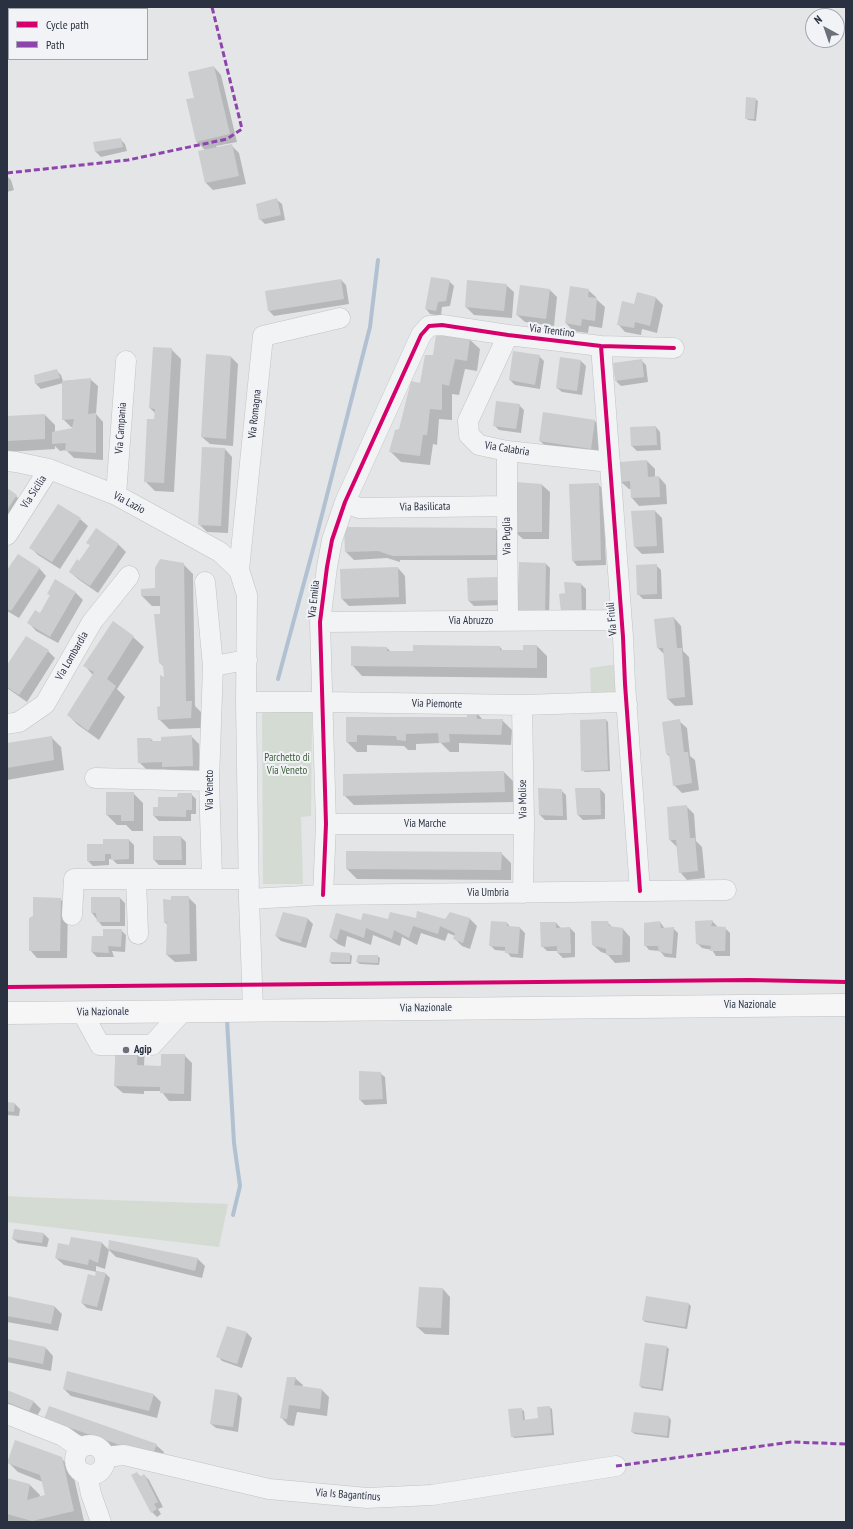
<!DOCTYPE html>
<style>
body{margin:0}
#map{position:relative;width:853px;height:1529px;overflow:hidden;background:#e3e5e7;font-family:"PT Sans Narrow",sans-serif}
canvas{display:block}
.frame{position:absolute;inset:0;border:8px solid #2a3140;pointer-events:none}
.legend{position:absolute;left:8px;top:8px;width:140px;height:52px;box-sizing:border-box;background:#f1f3f7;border:1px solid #a1a5ae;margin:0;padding:5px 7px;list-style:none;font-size:12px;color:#2a3140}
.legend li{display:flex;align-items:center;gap:8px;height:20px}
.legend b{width:20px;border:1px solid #a1a5ae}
.north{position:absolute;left:805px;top:8px;width:40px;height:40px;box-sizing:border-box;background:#f1f3f7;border:1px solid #a1a5ae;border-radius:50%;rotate:320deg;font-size:11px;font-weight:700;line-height:16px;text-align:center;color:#2a3140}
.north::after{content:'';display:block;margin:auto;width:14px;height:18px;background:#6b707a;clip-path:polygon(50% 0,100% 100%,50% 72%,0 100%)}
</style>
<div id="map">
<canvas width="853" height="1529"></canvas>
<div class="frame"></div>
<ul class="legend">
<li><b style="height:5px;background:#d6006c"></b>Cycle path</li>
<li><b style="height:5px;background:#8e44ad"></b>Path</li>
</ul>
<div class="north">N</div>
</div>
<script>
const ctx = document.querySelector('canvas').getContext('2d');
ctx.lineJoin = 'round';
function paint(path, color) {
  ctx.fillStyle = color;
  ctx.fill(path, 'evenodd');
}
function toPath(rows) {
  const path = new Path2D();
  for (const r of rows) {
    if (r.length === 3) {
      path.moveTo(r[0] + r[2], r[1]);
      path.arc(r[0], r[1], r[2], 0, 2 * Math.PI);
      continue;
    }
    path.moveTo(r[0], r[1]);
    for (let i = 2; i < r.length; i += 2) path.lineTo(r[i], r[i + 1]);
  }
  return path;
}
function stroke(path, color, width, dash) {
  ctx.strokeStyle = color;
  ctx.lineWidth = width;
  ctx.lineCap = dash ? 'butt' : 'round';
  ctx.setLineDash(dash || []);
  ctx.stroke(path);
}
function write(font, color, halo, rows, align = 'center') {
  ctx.font = font + ' "PT Sans Narrow",sans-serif';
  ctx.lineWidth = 4;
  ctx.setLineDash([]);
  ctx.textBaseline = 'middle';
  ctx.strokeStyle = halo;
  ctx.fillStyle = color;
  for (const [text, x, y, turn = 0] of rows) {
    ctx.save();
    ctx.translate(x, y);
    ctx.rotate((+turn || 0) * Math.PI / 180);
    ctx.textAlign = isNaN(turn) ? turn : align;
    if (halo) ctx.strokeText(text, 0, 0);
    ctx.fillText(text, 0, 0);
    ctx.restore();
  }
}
paint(toPath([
 [611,665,618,666,620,694,591,695,590,668],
 [312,710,311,816,301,817,303,884,263,884,262,713],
 [7,1196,23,1197,228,1204,219,1247,7,1222]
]), '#d3dbd3');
paint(toPath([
 [214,67,221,75,237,142,216,146,217,148,231,145,239,153,246,184,213,190,206,183,199,152,206,151,197,142,195,99],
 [755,99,758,101,756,121,748,120,746,118],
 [120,139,125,144,127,151,101,157,96,152,94,143],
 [7,176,11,180,14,190,7,192],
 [277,200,282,204,285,220,265,224,260,219],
 [341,280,346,285,349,304,274,316,269,311],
 [449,281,454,286,450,306,442,307,441,316,430,314,426,309],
 [506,285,514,292,512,318,474,315,466,307],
 [550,290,557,297,554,326,525,322,517,315],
 [588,290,596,297,596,299,605,307,602,328,589,326,588,333,573,331,566,323],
 [656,298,663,305,657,333,642,329,641,335,625,332,618,324,635,305],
 [469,339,480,349,477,371,465,369,459,395,452,394,452,420,439,419,437,445,433,444,430,465,401,462,391,452,434,356],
 [171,349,181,359,174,492,155,491,145,481,155,420,156,414,150,408],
 [539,356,544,361,540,389,515,385,510,380],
 [231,357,238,364,233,446,210,444,202,437],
 [641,360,646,365,648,382,621,386,616,381],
 [581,361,586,366,582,395,562,392,557,388],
 [56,370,61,375,63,381,90,379,98,386,96,414,103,422,103,460,74,458,66,450,60,451,55,446,55,449,7,452,7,417,45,415,55,425,55,433,73,429,73,427,71,427,63,419,63,383,41,389,36,384,35,376],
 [519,405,524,410,521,433,499,430,494,425],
 [595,421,602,429,598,456,548,448,540,441],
 [656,427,660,432,661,450,637,451,632,446],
 [225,449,232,457,228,533,207,532,199,524],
 [647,461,655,469,655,478,659,477,666,485,667,504,639,506,632,498,631,489,629,489,621,482],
 [516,483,542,485,550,492,549,539,523,539,515,532],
 [598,484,603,489,606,565,577,566,573,561],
 [7,489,16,496,26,506,7,535],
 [655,511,662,518,664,553,642,554,635,547],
 [80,519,88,526,60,569,38,555,31,548],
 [345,528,496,529,500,534,500,560,400,560,400,562,387,558,354,560,346,552],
 [88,543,118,544,126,552,98,593,78,579,70,572,80,562,91,546],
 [183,564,193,574,195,706,201,712,201,728,169,729,159,719,165,678,164,667,160,663,161,606,152,606,142,596,156,589],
 [546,564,550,568,549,620,523,620],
 [656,565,661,570,662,599,643,599,638,594],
 [39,568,46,576,19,618,7,611,7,572],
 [398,568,405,576,406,604,349,606,342,599],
 [497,578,503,605,474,606,469,601,468,579],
 [55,581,76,593,83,600,58,643,36,631,29,623,40,614,51,596,48,593],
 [581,584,586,589,586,616,566,594],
 [674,618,681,626,683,651,689,657,693,705,675,706,668,699,664,654,658,648],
 [114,622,133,637,144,647,117,689,125,697,99,740,78,725,68,715,93,675,85,666],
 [537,646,547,656,547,678,362,676,352,665,387,648,391,652,414,652,500,647,503,651,524,651],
 [48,651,55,658,27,702,7,688,7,667],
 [476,712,483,720,502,720,512,730,511,745,459,743,459,752,450,752,441,743,416,744,416,750,408,750,404,746,367,745,367,752,357,752,347,742,347,718,468,718],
 [606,720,608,722,610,771,585,772,582,770],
 [679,721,687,728,690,756,695,760,699,790,682,793,674,785,671,758,667,754],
 [191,736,199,744,200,773,171,774,165,769,147,770,139,762,151,739,154,742],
 [51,737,61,747,64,770,7,780,7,744],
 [504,772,514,782,514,802,354,805,344,795],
 [576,789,600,789,605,794,605,819,583,820,578,815],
 [561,790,566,795,567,820,545,820,540,815],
 [133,793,143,803,143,831,132,831,126,825,117,825,107,815],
 [191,794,196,799,196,814,191,814,191,821,159,821,154,816,158,808,178,798],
 [686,806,694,814,696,841,702,847,705,878,687,880,680,872,677,847,670,840],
 [154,837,181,837,186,842,186,865,159,865,154,860],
 [104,840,129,840,134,845,134,864,117,864,112,859,109,859,109,865,93,866,88,861,104,845],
 [501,853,511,863,511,880,357,879,347,869],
 [188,897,196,905,197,961,175,962,167,955,168,926,165,922,172,901],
 [120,898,125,903,125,926,102,926,92,913],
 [60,899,68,906,67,958,37,958,30,950,34,917],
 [284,913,308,919,313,924,306,948,281,941,276,936],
 [336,914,362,921,470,919,477,926,470,949,462,946,454,938,455,936,448,933,445,941,421,933,417,945,402,937,400,946,373,935,371,945,347,936,345,947,338,944,330,937],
 [712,921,717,926,717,928,725,928,730,933,730,956,716,956,712,950,702,948,697,943],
 [607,922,613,928,623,929,630,937,630,962,615,963,607,954,601,952,593,945],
 [660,922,665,929,673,928,678,933,676,958,665,957,660,951,649,950,645,945],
 [507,923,511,928,520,928,525,933,523,958,511,957,506,951,495,950,490,945],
 [541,923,556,923,561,928,570,928,575,933,575,957,563,958,558,953,558,951,547,951,542,946],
 [121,930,126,935,125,952,112,951,114,957,97,957,92,952,104,937],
 [332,953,350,954,352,956,351,964,332,964,330,962],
 [377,956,380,958,379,965,360,964,357,962],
 [145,1044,144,1066,160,1066,184,1055,192,1063,191,1101,169,1101,161,1091,144,1091,144,1094,123,1093,115,1086],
 [380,1073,385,1077,387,1104,365,1105,360,1100],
 [7,1103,15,1104,20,1109,19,1116,7,1115],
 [44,1234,49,1239,47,1247,18,1243,13,1239],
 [110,1241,198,1259,205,1266,202,1278,116,1257,109,1250,105,1269,96,1266,96,1271,105,1273,110,1278,102,1311,87,1308,82,1303,96,1277,97,1272,64,1265,56,1258,70,1247,102,1243,109,1250],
 [443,1289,450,1297,449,1335,425,1334,417,1327],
 [7,1297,55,1307,62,1314,58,1331,7,1322],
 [689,1304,691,1306,687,1329,645,1322,643,1320],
 [228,1327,247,1333,252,1338,242,1368,222,1361,218,1356],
 [7,1340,46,1348,53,1356,51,1371,7,1362],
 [667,1347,669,1349,663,1391,642,1388,640,1386],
 [295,1378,303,1385,302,1387,322,1390,329,1397,327,1416,297,1412,294,1426,288,1425,281,1417],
 [64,1389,154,1395,161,1402,157,1418,71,1396],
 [7,1391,34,1402,41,1409,36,1418,7,1406],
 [238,1394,242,1398,238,1432,216,1428,211,1424],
 [549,1407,552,1409,554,1435,514,1438,512,1436,521,1409,524,1411,525,1421,540,1419],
 [635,1413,669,1417,671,1420,669,1438,635,1434,632,1432],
 [45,1419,156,1445,164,1452,160,1463,53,1426],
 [61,1458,72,1469,84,1521,7,1522,7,1479,30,1485,40,1495,39,1498,46,1496,43,1482,18,1472,8,1462],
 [137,1473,141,1477,144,1475,149,1480,163,1507,158,1509,161,1514,157,1517,152,1512]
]), '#0003');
stroke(toPath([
 [278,679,315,542,370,327,378,260],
 [227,1020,234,1143,240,1186,233,1215]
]), '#b2c1d1', 4);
paint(toPath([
 [214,66,230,134,196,142,186,99,194,98,188,72],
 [746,97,756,98,754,119,745,119],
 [121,138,123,147,95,152,93,142],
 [232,144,239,176,205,183,198,151],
 [277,198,281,215,259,220,256,204],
 [431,277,450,280,446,301,438,302,436,311,425,309],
 [341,279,344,299,268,311,265,291],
 [467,280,507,284,504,311,465,307],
 [520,285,550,289,546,319,516,315],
 [570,286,589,289,588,297,597,298,595,321,582,319,581,326,565,323],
 [637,292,656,297,650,326,635,322,634,328,617,325,622,301,634,304],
 [436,335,470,338,467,361,455,359,449,386,442,384,442,410,430,409,427,435,423,435,420,456,389,452,395,430,399,429,411,381,420,383,425,355,433,355],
 [153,347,172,348,164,483,144,482,147,419,154,419,155,409,149,408],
 [513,351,540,355,535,385,509,380],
 [206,354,231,356,226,439,201,437],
 [560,357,581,360,577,391,556,388],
 [642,359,644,377,615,381,613,363],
 [57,369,60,378,35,384,34,375],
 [91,378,88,414,96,413,96,453,65,451,66,443,52,444,52,432,72,428,74,419,62,420,62,381],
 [496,401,520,404,516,429,493,426],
 [543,412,595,420,591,449,539,441],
 [45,414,45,439,7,441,7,416],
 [656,426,657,445,631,446,630,427],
 [202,447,225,448,221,526,198,525],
 [647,460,648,477,659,476,660,497,631,498,630,481,620,482,619,462],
 [515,482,542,484,542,532,514,532],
 [599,483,601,560,572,561,569,484],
 [7,488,17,495,7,510],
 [58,504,81,518,52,562,29,548],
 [655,510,657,546,634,547,631,511],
 [344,527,496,528,496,555,393,556,378,551,345,552],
 [96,528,119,544,90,586,69,572,77,559,79,561,90,545,86,543],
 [18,554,40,568,11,611,7,609,7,570],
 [160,559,184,563,186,701,192,701,191,718,158,720,157,707,160,706,160,675,164,677,163,665,159,663,154,614,160,614,160,596,141,596,141,589,155,588,155,568],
 [519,562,546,563,545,616,517,615],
 [657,564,657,594,637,595,636,565],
 [398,567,399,597,341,599,340,569],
 [498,577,498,600,468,601,467,578],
 [55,579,76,592,50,637,27,623,35,610,40,613,50,595,47,594],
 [564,582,581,583,582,611,561,612,559,594,565,593],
 [674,617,677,648,682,648,685,697,667,699,663,648,657,648,654,619],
 [113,621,134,636,107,679,116,686,88,731,67,715,94,672,83,666],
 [26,636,49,650,19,695,7,687,7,665],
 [413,645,500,646,500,650,523,650,523,645,537,645,537,668,351,666,351,646,387,647,387,651,413,651],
 [467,711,476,711,477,719,503,719,501,735,449,734,450,742,439,743,438,733,406,734,406,741,397,740,396,736,357,735,357,742,346,742,346,717,467,717],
 [606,719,608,770,581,771,580,720],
 [680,719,684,752,688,752,692,783,673,786,669,754,666,754,662,722],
 [192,735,193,766,162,767,162,762,138,763,137,738,151,738,151,741,161,741,161,737],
 [52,736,54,760,7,768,7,743],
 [504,771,505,792,343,796,343,774],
 [538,788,562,789,563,816,539,815],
 [575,788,600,788,601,815,577,815],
 [106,792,134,792,134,821,121,821,121,815,106,815],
 [178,793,192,793,192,810,186,810,186,817,153,816,153,807,158,807,158,797,177,797],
 [687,805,690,838,695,838,698,871,679,873,676,840,669,840,667,807],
 [153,836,181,836,182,860,153,860],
 [103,839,129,839,129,859,111,860,111,854,105,854,105,861,87,861,87,844,103,844],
 [346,851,502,852,501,870,346,869],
 [171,896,189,896,190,954,166,955,167,922,164,923,163,899,171,900],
 [33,897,61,898,60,951,29,951,29,918,33,916],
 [91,897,120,897,120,922,97,922,96,913,91,913],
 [417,911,445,919,450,912,470,918,463,943,453,939,455,933,440,926,438,934,413,926,409,938,394,930,392,939,366,928,364,938,340,929,337,940,329,937,336,913,361,920,363,913,388,919,390,912,416,918],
 [283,912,308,918,301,943,275,936],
 [713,920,711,926,726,927,725,951,710,951,711,946,696,944,695,921],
 [491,921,507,922,507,926,520,927,518,954,505,953,505,947,489,946],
 [591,921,608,921,609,926,623,928,622,955,606,955,606,949,592,945],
 [660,921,661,928,674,927,672,954,659,952,658,946,644,946,644,923],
 [540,922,556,922,556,928,570,927,571,953,557,953,557,946,541,947],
 [103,929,122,929,121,947,108,946,109,953,91,952,92,936,103,936],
 [331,952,350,953,350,962,329,962],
 [358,955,378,955,378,963,356,962],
 [116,1035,138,1036,137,1065,161,1066,161,1054,185,1054,184,1094,160,1093,160,1087,114,1086],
 [359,1071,381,1072,383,1099,359,1100],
 [7,1102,15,1103,14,1112,7,1111],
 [14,1229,44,1233,42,1243,12,1239],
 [71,1237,102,1242,98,1263,89,1259,88,1265,55,1258,58,1243,69,1245],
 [109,1240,198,1258,195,1271,108,1249],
 [96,1271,106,1273,97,1307,81,1303,88,1274,95,1276],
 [419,1287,443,1288,441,1328,416,1327],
 [7,1296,55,1306,51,1324,7,1316],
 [646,1296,689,1303,685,1327,642,1320],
 [227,1326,247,1332,237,1364,216,1357],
 [7,1339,46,1347,43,1364,7,1357],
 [645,1343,667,1346,661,1389,639,1386],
 [67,1371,154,1394,149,1411,63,1389],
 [287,1377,296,1377,294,1385,322,1389,320,1409,289,1405,287,1419,280,1418],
 [215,1389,238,1393,233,1427,210,1424],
 [7,1390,34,1401,29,1411,7,1402],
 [49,1406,157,1444,152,1456,44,1419],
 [550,1406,552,1433,511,1437,508,1409,522,1408,523,1420,538,1418,537,1407],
 [634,1412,669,1416,667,1436,631,1432],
 [15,1440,62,1457,74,1511,32,1521,7,1514,7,1478,30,1484,27,1500,45,1495,40,1475,7,1463],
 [137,1472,140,1477,144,1474,158,1502,154,1504,157,1509,151,1513,131,1475]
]), '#cbcdcf');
const minor = toPath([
 [508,335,468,421,469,435,479,445,507,451,610,462],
 [601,346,623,637,625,684,640,891],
 [507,451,507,506,508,620],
 [7,461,16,462,49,469,116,495,220,552,239,570],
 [116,495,126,361],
 [345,502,359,508,507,506],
 [7,535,49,469],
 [205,582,213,666],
 [320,622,621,620],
 [246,702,323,702,522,705,618,702,627,704],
 [522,705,524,824,523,893],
 [7,724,19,722,45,704,92,622,129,576],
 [95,778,209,781],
 [326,824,524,824],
 [212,878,209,781,213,666,247,660],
 [136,879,138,934],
 [323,895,326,824,320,622,327,567,332,540,345,502,421,335,429,326,442,325,508,335,601,346,674,348],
 [249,899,323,895,726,890],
 [72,915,74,879,249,879],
 [253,1010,249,899,246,702,247,595,239,570,263,336,340,318],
 [82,1012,100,1045,152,1045,183,1011],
 [7,1414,63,1436,80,1448],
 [90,1460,15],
 [105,1457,124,1455,269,1489,367,1498,432,1495,616,1466],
 [87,1474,91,1494,101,1522]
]);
const major = toPath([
 [7,1013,846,1005]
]);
stroke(minor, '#c1c3c5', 21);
stroke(major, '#c0c2c5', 23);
stroke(minor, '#f2f3f5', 20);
stroke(major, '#f6f6f7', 22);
stroke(toPath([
 [37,9,42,7],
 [7,20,9,19],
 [7,173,128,160,227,139,242,129,212,7],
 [616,1466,791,1442,846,1444]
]), '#8e44ad', 3, [6, 3]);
stroke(toPath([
 [601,346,623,637,625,684,640,891],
 [323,895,326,824,320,622,327,567,332,540,345,502,421,335,429,326,442,325,508,335,601,346,674,348],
 [7,987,750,980,846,982]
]), '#d6006c', 4);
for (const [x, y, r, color] of [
 [126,1050,4,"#6b707a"]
]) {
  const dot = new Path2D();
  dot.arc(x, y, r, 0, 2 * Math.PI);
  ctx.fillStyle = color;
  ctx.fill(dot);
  stroke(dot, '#f1f3f7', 1.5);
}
write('11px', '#2a3140', '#f1f3f7', [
 ["Via Trentino",552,331,7],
 ["Via Romagna",255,414,-84],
 ["Via Campania",121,428,-86],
 ["Via Calabria",507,449,9],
 ["Via Sicilia",34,492,-57],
 ["Via Lazio",129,503,28],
 ["Via Basilicata",425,507,-1],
 ["Via Puglia",507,536,-91],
 ["Via Emilia",314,599,-84],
 ["Via Friuli",612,619,-95],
 ["Via Abruzzo",471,621],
 ["Via Lombardia",72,656,-60],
 ["Via Piemonte",437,704,1],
 ["Via Veneto",210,790,-90],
 ["Via Molise",523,799,-91],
 ["Via Marche",425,824],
 ["Via Umbria",488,893],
 ["Via Nazionale",750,1005],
 ["Via Nazionale",426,1008,-1],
 ["Via Nazionale",103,1012,-1],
 ["Via Is Bagantinus",348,1495,4]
]);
write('11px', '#3d5c38', '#f1f3f7', [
 ["Parchetto di",287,758],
 ["Via Veneto",287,771]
]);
write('bold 11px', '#2a3140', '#f1f3f7', [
 ["Agip",134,1050]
], 'left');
</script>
